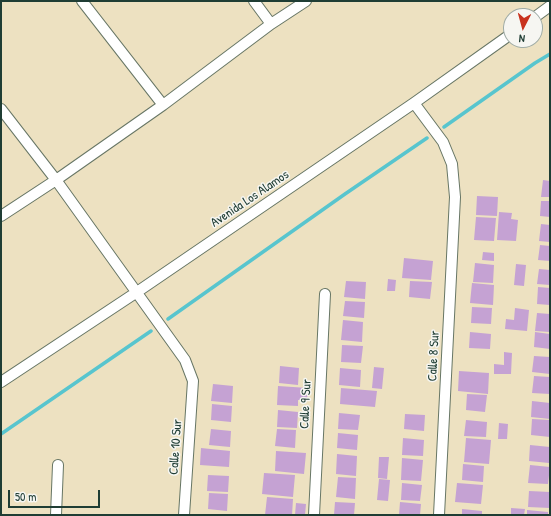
<!DOCTYPE html>
<style>
body{margin:0}
#map{position:relative;width:551px;height:516px;overflow:hidden;background:#ede1c1;font-family:"Patrick Hand",sans-serif}
canvas{display:block}
.frame{position:absolute;inset:0;border:2px solid #1f3d34;pointer-events:none}
.north{position:absolute;left:503px;top:8px;width:40px;height:40px;box-sizing:border-box;background:#f6f6f2;border:1px solid #a0aca6;border-radius:50%;rotate:186deg;font-size:11px;font-weight:700;line-height:16px;text-align:center;color:#1f3d34}
.north::after{content:'';display:block;margin:auto;width:14px;height:18px;background:#c8321e;clip-path:polygon(50% 0,100% 100%,50% 72%,0 100%)}
.scale{position:absolute;left:8px;top:490px;width:92px;height:18px;box-sizing:border-box;border:2px solid #1f3d34;border-top:0;padding-left:5px;font-size:12px;line-height:14px;white-space:nowrap;color:#1f3d34;-webkit-text-stroke:3px #f6f6f2;paint-order:stroke}
</style>
<div id="map">
<canvas width="551" height="516"></canvas>
<div class="frame"></div>
<div class="north">N</div>
<div class="scale">50 m</div>
</div>
<script>
const ctx = document.querySelector('canvas').getContext('2d');
ctx.lineJoin = 'round';
function toPath(rows) {
  const path = new Path2D();
  for (const r of rows) {
    path.moveTo(r[0], r[1]);
    for (let i = 2; i < r.length; i += 2) path.lineTo(r[i], r[i + 1]);
  }
  return path;
}
function stroke(path, color, width, dash) {
  ctx.strokeStyle = color;
  ctx.lineWidth = width;
  ctx.lineCap = dash ? 'butt' : 'round';
  ctx.setLineDash(dash || []);
  ctx.stroke(path);
}
function paint(path, color) {
  ctx.fillStyle = color;
  ctx.fill(path, 'evenodd');
}
function write(font, color, halo, rows, align = 'center') {
  ctx.font = font + ' "Patrick Hand",sans-serif';
  ctx.lineWidth = 3;
  ctx.setLineDash([]);
  ctx.textBaseline = 'middle';
  ctx.strokeStyle = halo;
  ctx.fillStyle = color;
  for (const [text, x, y, turn = 0] of rows) {
    ctx.save();
    ctx.translate(x, y);
    ctx.rotate((+turn || 0) * Math.PI / 180);
    ctx.textAlign = isNaN(turn) ? turn : align;
    if (halo) ctx.strokeText(text, 0, 0);
    ctx.fillText(text, 0, 0);
    ctx.restore();
  }
}
stroke(toPath([
 [444,127,535,63,550,54],
 [168,319,345,194,427,138],
 [1,434,151,331]
]), '#58c5ce', 3.5);
paint(toPath([
 [543,180,550,181,550,197,541,197],
 [477,196,498,197,497,216,476,215],
 [541,201,550,201,550,217,540,216],
 [499,212,512,213,511,219,518,220,516,241,497,240],
 [476,217,496,218,494,241,474,240],
 [541,224,550,225,550,242,539,241],
 [540,245,550,246,550,261,538,260],
 [483,252,494,253,494,261,482,260],
 [404,258,433,261,431,280,402,278],
 [475,263,494,265,493,283,473,282],
 [516,264,526,265,524,286,514,285],
 [539,269,550,270,550,285,537,284],
 [388,279,396,280,395,291,387,291],
 [346,281,366,282,365,299,344,297],
 [410,281,432,282,430,299,409,297],
 [472,283,494,285,493,305,470,303],
 [538,287,550,288,550,305,537,304],
 [345,301,365,302,364,318,343,316],
 [472,307,492,308,491,324,471,323],
 [515,308,529,310,527,331,505,329,506,319,514,320],
 [537,313,550,314,550,332,535,331],
 [343,320,363,322,362,342,341,340],
 [470,332,491,334,490,349,469,348],
 [535,332,550,334,550,349,534,347],
 [342,345,363,346,361,363,341,362],
 [504,352,512,353,511,374,494,374,494,364,504,365],
 [534,356,550,357,550,374,532,372],
 [280,366,299,368,298,385,279,383],
 [374,367,384,368,382,389,372,388],
 [340,368,361,370,360,387,339,385],
 [459,371,489,373,488,394,458,391],
 [534,376,550,377,550,394,532,393],
 [213,384,233,386,232,403,211,401],
 [278,386,308,388,307,401,298,400,298,406,277,405],
 [341,388,377,391,375,407,340,404],
 [467,394,487,395,485,412,466,410],
 [532,401,550,403,550,419,531,417],
 [212,404,232,406,231,422,211,420],
 [278,410,298,412,297,428,277,427],
 [339,413,360,415,358,430,338,429],
 [405,414,425,415,424,431,404,429],
 [532,419,550,420,550,437,531,435],
 [466,420,487,422,486,437,464,436],
 [499,423,508,424,507,439,498,439],
 [211,429,231,431,230,447,209,445],
 [277,429,296,430,295,448,275,446],
 [338,433,358,435,357,450,337,448],
 [403,438,424,440,423,456,402,455],
 [466,438,491,440,489,464,464,462],
 [530,445,550,447,549,463,529,461],
 [201,448,230,451,229,467,200,465],
 [276,451,306,453,304,474,275,471],
 [337,454,357,456,356,476,336,474],
 [379,457,389,457,387,479,378,478],
 [402,458,423,460,421,481,401,480],
 [463,464,484,466,483,482,462,480],
 [530,465,550,467,548,484,528,483],
 [264,473,295,475,293,497,262,494],
 [208,475,229,476,228,492,207,491],
 [338,477,356,478,355,499,336,497],
 [379,479,390,480,388,501,377,500],
 [402,483,422,485,420,501,401,500],
 [457,483,483,485,481,504,455,502],
 [529,491,550,492,550,508,528,507],
 [209,493,228,494,227,511,208,509],
 [267,497,293,499,292,515,265,515],
 [335,502,355,503,354,515,334,515],
 [400,502,421,504,420,515,399,515],
 [296,503,306,504,305,515,295,515],
 [511,508,525,509,524,515,511,515],
 [462,509,482,511,482,515,462,515],
 [527,510,548,512,548,515,527,515]
]), '#c5a2d3');
const minor = toPath([
 [82,1,163,105],
 [254,1,271,24],
 [535,17,550,6],
 [414,103,443,142,452,164,455,197,439,515],
 [1,109,56,180,185,360,193,381,184,515],
 [1,216,56,180,163,105,271,24,306,1],
 [1,382,137,292,414,103,511,34],
 [56,515,58,465],
 [314,515,325,294]
]);
stroke(minor, '#677665', 12);
stroke(minor, '#fff', 10);
write('13px', '#1f3d34', '#f6f6f2', [
 ["Avenida Los Alamos",250,199,-34],
 ["Calle 8 Sur",434,356,-87],
 ["Calle 9 Sur",306,404,-87],
 ["Calle 10 Sur",176,447,-86]
]);
</script>
